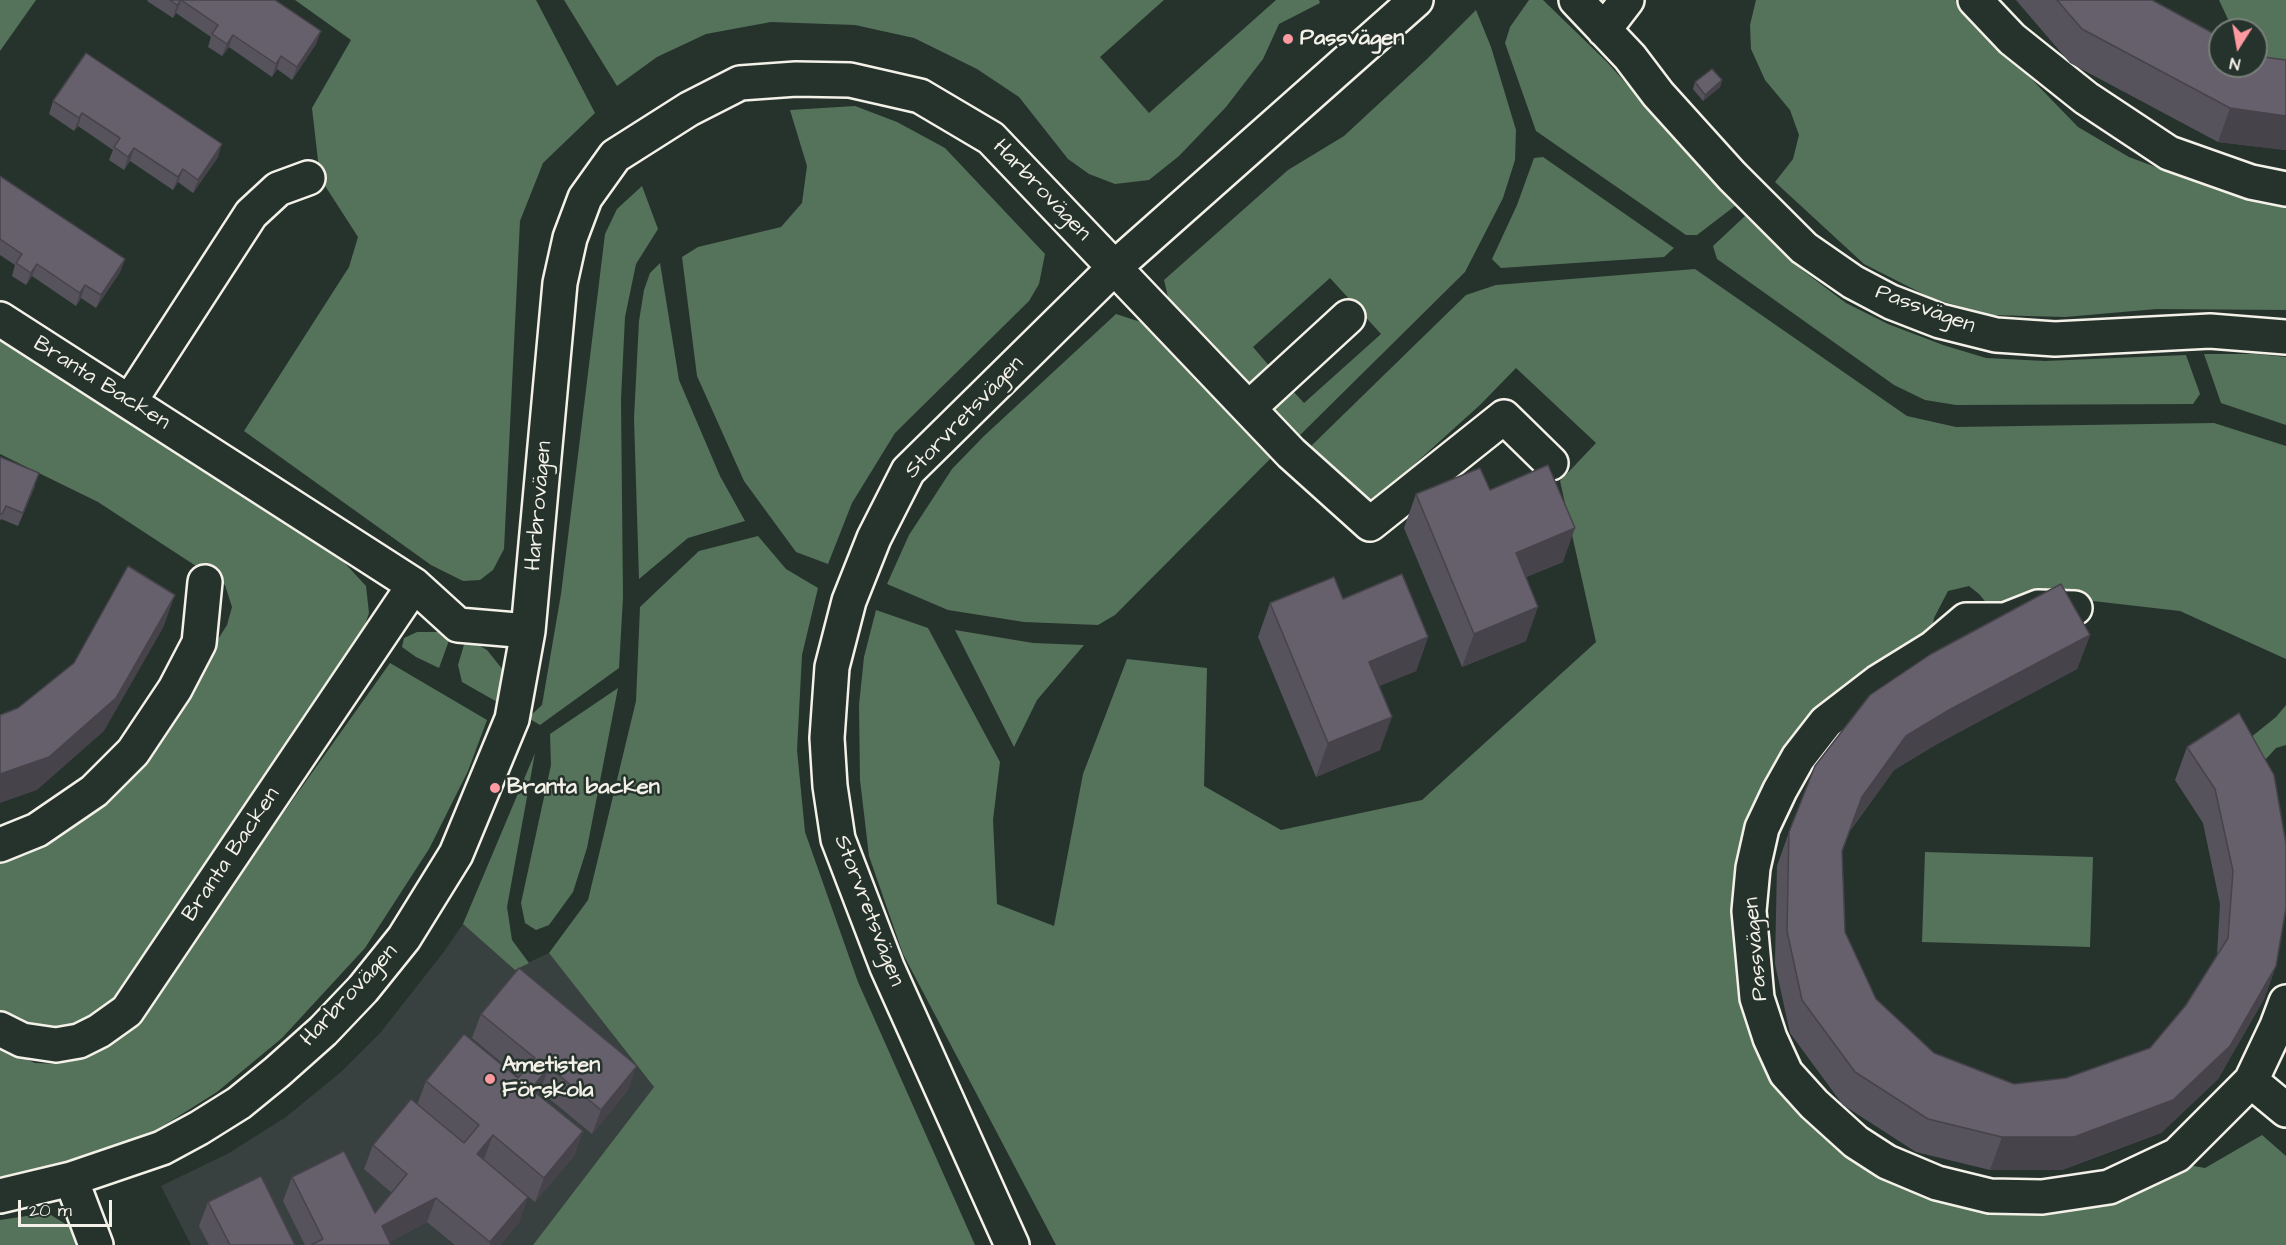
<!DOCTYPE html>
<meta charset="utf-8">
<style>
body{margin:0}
#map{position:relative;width:2286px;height:1245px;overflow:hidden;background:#26332d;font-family:"Architects Daughter",sans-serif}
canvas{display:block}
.north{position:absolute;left:2208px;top:18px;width:60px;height:60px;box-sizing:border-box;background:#26332d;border:2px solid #787f78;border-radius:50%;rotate:191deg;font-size:16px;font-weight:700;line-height:24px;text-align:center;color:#f4f1e8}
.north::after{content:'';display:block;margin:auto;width:21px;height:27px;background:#ff9aa2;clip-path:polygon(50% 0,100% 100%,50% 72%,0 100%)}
.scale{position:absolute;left:18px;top:1200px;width:94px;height:27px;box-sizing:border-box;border:3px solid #f4f1e8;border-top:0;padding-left:8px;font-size:18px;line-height:21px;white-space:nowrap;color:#f4f1e8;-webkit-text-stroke:4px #26332d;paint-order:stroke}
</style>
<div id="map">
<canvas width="2286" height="1245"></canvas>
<div class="north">N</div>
<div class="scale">20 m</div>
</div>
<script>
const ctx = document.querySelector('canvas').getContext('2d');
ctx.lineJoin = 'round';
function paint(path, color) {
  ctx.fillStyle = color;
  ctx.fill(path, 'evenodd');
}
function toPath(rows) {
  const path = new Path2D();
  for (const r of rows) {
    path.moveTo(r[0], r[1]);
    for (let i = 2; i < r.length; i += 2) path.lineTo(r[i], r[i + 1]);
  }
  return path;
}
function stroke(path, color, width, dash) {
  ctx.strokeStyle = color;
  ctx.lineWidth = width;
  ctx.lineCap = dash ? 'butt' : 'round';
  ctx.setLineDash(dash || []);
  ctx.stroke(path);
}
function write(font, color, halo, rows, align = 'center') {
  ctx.font = font + ' "Architects Daughter",sans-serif';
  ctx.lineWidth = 5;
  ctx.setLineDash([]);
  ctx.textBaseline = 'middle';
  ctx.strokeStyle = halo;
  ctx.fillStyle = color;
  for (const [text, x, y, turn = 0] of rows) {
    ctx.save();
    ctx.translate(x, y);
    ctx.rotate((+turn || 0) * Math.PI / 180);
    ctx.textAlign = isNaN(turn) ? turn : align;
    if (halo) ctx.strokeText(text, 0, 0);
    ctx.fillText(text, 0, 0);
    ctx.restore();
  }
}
paint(toPath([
 [463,924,515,969,549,953,654,1087,533,1245,191,1245,161,1186,229,1153,286,1117,341,1072,381,1032,443,953]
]), '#394040');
paint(toPath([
 [0,0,36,0,0,51],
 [295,0,536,0,595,113,543,163,520,221,504,549,493,570,480,580,463,581,431,565,244,431,349,267,358,237,320,178,312,108,351,40],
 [564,0,1164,0,1100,57,1149,113,1276,0,1319,0,1320,3,1279,24,1263,59,1226,107,1179,156,1149,180,1115,184,1089,174,1068,159,1019,97,977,69,914,38,855,25,771,22,706,34,657,57,617,86],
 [1529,0,1543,0,1607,62,1735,206,1697,235,1686,235,1536,131,1505,43,1510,27],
 [1756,0,1955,0,2078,127,2129,157,2217,190,2286,204,2286,310,2157,309,2065,317,1990,315,1931,298,1864,264,1775,182,1793,159,1799,135,1790,110,1765,80,1751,49,1750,25],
 [2219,0,2286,0,2286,66,2256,59,2256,30,2233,30],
 [1476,10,1491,47,1516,130,1515,160,1503,198,1465,272,1293,442,1269,417,1274,401,1292,390,1304,403,1381,334,1330,278,1253,347,1271,368,1251,383,1237,381,1171,310,1164,280,1288,170,1344,136,1427,59],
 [855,106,897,122,945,148,1045,254,1039,284,1029,301,895,433,852,503,828,564,796,552,744,481,697,376,682,257,698,247,781,227,802,203,807,166,790,110],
 [1543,157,1674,248,1664,257,1501,268,1492,259,1517,205,1534,158],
 [642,186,658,229,636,264,625,317,621,399,623,597,619,668,540,725,528,718,542,705,561,594,605,234,617,209],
 [1745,216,1802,270,1846,303,1888,324,1943,345,1986,358,2045,361,2186,355,2200,394,2193,404,1956,405,1925,400,1894,385,1717,259,1713,246],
 [660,263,679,380,720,476,745,521,688,538,639,579,634,418,639,321,644,290,650,273],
 [1695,269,1907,416,1956,427,2214,423,2286,446,2286,659,2180,611,2049,596,1993,611,1979,594,1969,586,1948,591,1934,618,1931,633,1817,712,1735,922,1738,992,1779,1082,1934,1198,2183,1164,2205,1168,2262,1135,2286,1156,2286,1245,1056,1245,903,954,869,856,860,780,859,705,864,657,876,610,928,628,1000,762,993,820,997,904,1054,926,1083,774,1127,659,1207,668,1204,786,1281,830,1422,800,1596,642,1560,481,1596,443,1516,368,1480,405,1368,506,1307,450,1466,295,1496,285],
 [1116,314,1144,323,1276,453,1115,615,1098,625,1024,622,948,610,887,584,909,535,952,469,984,436],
 [0,333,341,559,366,586,369,613,358,646,112,1001,84,1020,56,1029,35,1027,16,1021,0,1011,0,859,137,768,227,625,232,607,225,585,98,502,0,454],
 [2204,354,2256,354,2286,357,2286,425,2221,403],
 [758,536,786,569,818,588,802,655,797,750,805,832,858,982,975,1245,533,1245,654,1087,549,953,588,900,636,701,640,607,699,551],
 [955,630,1033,643,1084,645,1037,700,1014,747],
 [417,632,439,632,451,635,439,668,416,657,402,647,404,638],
 [466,638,487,650,507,675,506,707,462,682,458,665],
 [390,663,487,720,468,771,429,849,365,948,282,1038,217,1092,139,1141,37,1170,0,1177,0,1047,35,1063,58,1064,87,1057,116,1040,132,1026],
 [618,688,587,848,573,892,549,925,536,930,525,923,521,903,551,765,550,734],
 [2286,705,2286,745,2276,748,2265,760,2245,742,2276,717],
 [535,753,507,907,512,940,529,963,515,970,463,924],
 [1925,852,2093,857,2090,947,1922,942],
 [33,1215,51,1215,72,1228,78,1245,0,1245,0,1220]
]), '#55725a');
const minor = toPath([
 [1576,0,1630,57,1658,94,1732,176,1804,248,1853,282,1891,302,1940,321,1996,335,2055,339,2210,331,2286,337],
 [1975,0,2012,39,2086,98,2169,153,2251,182,2286,189],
 [1604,30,1627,0],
 [0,319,414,585,458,625,528,631],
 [130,401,251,214,278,189,308,178],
 [1249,408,1348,317],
 [2075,608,2038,607,2005,620,1966,620,1933,648,1878,682,1826,722,1798,758,1780,790,1762,828,1753,868,1749,911,1757,998,1770,1038,1786,1073,1814,1104,1856,1142,1887,1162,1937,1183,1990,1196,2042,1197,2109,1187,2177,1155,2251,1081,2277,1026,2286,1002],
 [0,845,37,830,94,791,133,752,175,689,199,643,205,582],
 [0,1029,22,1040,56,1045,79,1041,99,1031,127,1011,414,585],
 [2251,1081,2286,1110],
 [71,1179,96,1245],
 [0,1196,71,1179,162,1148,199,1128,239,1103,277,1072,323,1031,363,989,404,938,456,854,512,719,528,631,560,283,570,238,585,198,615,156,689,109,740,83,796,79,850,80,920,96,991,138,1291,453,1370,524,1504,417,1551,463],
 [1012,1245,887,967,838,839,830,786,827,738,832,667,849,601,874,538,908,471,1115,267,1416,0]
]);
stroke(minor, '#f4f1e8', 38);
stroke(minor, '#26332d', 33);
paint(toPath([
 [148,0,275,0,321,31,316,44,292,80,277,69,272,77,229,47,222,56,208,47,211,37,176,13,173,18,147,1],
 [2016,0,2152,0,2286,150,2218,142,2070,63],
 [1722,80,1720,87,1703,101,1693,89,1695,82],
 [53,101,218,157,193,193,178,182,173,190,130,161,124,170,109,160,113,150,78,126,74,131,49,114],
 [0,176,125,259,120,272,96,308,81,298,76,306,32,276,26,285,12,276,15,265,0,255],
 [0,457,35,486,18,526,1,519,0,521],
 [1490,490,1563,562,1526,577,1526,641,1462,667,1404,528,1416,494],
 [1343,599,1428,637,1416,671,1379,686,1380,750,1316,777,1258,637,1270,603],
 [2090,635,2077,669,1937,744,1894,770,1850,831,1842,852,1845,932,1876,999,1934,1053,2014,1084,2066,1078,2150,1048,2186,1005,2217,955,2220,904,2203,823,2175,780,2187,747,2239,713,2276,966,2264,999,2218,1079,2161,1133,2062,1170,1990,1170,1916,1152,1843,1105,1790,1033,1775,964,1777,866,1789,832],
 [481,1014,628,1090,592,1134,540,1091,538,1095,583,1131,574,1156,535,1202,484,1160,520,1221,500,1245,455,1245,427,1222,389,1242,391,1245,305,1245,283,1201,292,1177,375,1213,392,1193,364,1169,373,1145,417,1105,426,1081,518,1078,519,1077,472,1038],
 [208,1202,295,1245,209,1245,199,1226]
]), '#57535c');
paint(toPath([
 [181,0,176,13,173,18,177,5],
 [321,31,316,44,292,80,297,67],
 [233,35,229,47,222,56,227,44],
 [281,56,277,69,272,77,276,64],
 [1722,80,1720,87,1703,101,1705,95],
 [2230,108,2286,116,2286,150,2218,142],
 [82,113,78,126,74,131,79,118],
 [222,144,218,157,193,193,198,180],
 [134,148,130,161,124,170,128,157],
 [183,169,178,182,173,190,178,177],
 [125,259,120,272,96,308,101,295],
 [37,264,32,276,26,285,31,273],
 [85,285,81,298,76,306,80,293],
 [1575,528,1563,562,1504,586,1516,553],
 [175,595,163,628,104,731,37,790,0,803,0,774],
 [1538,607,1526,641,1462,667,1474,634],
 [2090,635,2077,669,1937,744,1894,770,1850,831,1862,797,1906,736,1949,710],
 [1428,637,1416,671,1357,695,1369,662],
 [1392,717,1380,750,1316,777,1328,743],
 [2276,966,2264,999,2218,1079,2161,1133,2062,1170,1990,1170,2002,1137,2074,1137],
 [637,1066,628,1090,592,1134,601,1110],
 [549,1067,540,1091,522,1113,531,1089],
 [583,1131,574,1156,535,1202,544,1178],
 [493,1135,484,1159,477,1154],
 [528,1197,520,1221,500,1245,490,1245,490,1242],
 [436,1198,427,1222,383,1245,382,1226]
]), '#47434b');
const building = toPath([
 [170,0,181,0,177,5,170,0],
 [181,0,275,0,321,31,297,67,281,56,276,64,233,35,227,44,212,34,218,25,181,0],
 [2057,0,2152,0,2220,37,2220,66,2256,66,2256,56,2286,60,2286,116,2230,108,2082,29,2057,0],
 [86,53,222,144,198,180,183,169,178,177,134,148,128,157,114,147,120,138,82,113,79,118,53,101,86,53],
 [1712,69,1722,80,1705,95,1695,82,1712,69],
 [0,176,125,259,101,295,85,285,80,293,37,264,31,273,16,263,22,254,0,239,0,176],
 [0,457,39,473,23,513,6,506,2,514,0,514,0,457],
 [1548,465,1575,528,1516,553,1538,607,1474,634,1416,494,1480,468,1490,490,1548,465],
 [128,566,175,595,116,698,49,757,0,774,0,715,18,708,74,663,128,566],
 [1402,574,1428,637,1369,662,1392,717,1328,743,1270,603,1334,577,1343,599,1402,574],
 [2061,584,2090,635,1949,710,1906,736,1862,797,1842,851,1845,932,1876,999,1934,1053,2014,1084,2066,1078,2150,1048,2186,1005,2228,938,2233,871,2215,789,2187,747,2239,713,2274,775,2286,844,2286,908,2276,966,2230,1046,2173,1100,2074,1137,2002,1137,1928,1119,1855,1072,1802,1000,1787,931,1789,832,1815,766,1870,695,1931,654,2061,584],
 [519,968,637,1066,601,1110,549,1067,531,1089,583,1131,544,1178,493,1135,477,1154,528,1197,490,1242,436,1198,382,1226,391,1245,311,1245,323,1239,292,1177,344,1151,375,1213,407,1174,373,1145,411,1099,464,1143,479,1125,426,1081,464,1034,518,1078,535,1058,481,1014,519,968],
 [261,1176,295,1245,230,1245,208,1202,261,1176]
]);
paint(building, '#65606b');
stroke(building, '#47434b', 1.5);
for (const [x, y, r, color] of [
 [1288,39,6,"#ff9aa2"],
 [495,788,6,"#ff9aa2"],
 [490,1079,6,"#ff9aa2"]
]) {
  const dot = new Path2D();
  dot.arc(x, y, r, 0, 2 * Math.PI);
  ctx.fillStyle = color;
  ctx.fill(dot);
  stroke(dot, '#26332d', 2);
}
write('bold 22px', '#f4f1e8', '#26332d', [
 ["Passvägen",1300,39],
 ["Branta backen",507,788],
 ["Ametisten",502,1066],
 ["Förskola",502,1091]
], 'left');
write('22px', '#f4f1e8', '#26332d', [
 ["Harbrovägen",1041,191,46],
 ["Passvägen",1925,310,20],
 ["Branta Backen",101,384,32],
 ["Storvretsvägen",965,418,-46],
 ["Harbrovägen",540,506,-85],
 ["Branta Backen",232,855,-56],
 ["Storvretsvägen",868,911,69],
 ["Passvägen",1757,949,-95],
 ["Harbrovägen",350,996,-47]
]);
</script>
